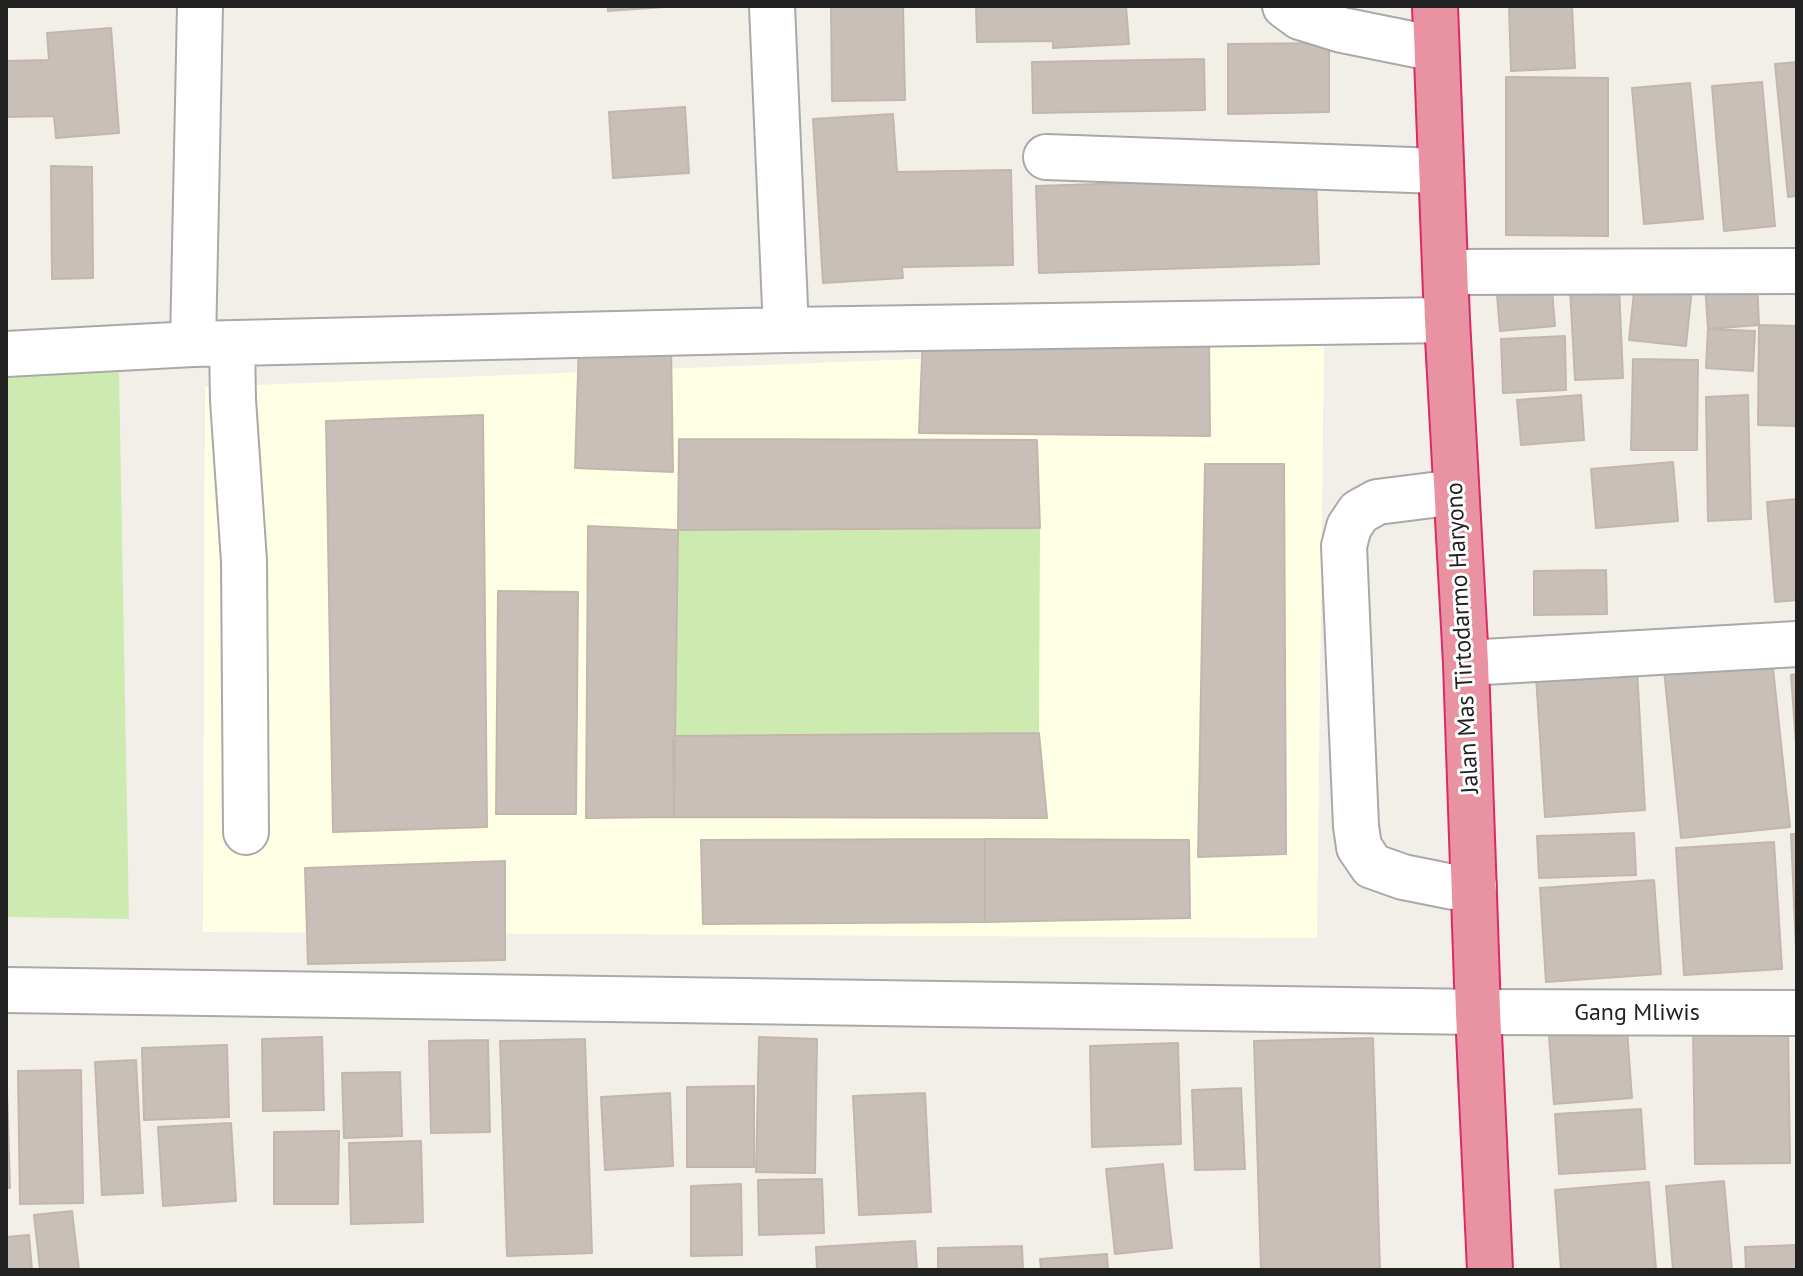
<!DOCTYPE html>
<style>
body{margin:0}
#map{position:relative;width:1803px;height:1276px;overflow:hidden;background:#f2efe9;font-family:"PT Sans",sans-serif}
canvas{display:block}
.frame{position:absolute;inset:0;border:8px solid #222;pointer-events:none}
</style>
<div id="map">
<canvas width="1803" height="1276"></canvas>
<div class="frame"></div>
</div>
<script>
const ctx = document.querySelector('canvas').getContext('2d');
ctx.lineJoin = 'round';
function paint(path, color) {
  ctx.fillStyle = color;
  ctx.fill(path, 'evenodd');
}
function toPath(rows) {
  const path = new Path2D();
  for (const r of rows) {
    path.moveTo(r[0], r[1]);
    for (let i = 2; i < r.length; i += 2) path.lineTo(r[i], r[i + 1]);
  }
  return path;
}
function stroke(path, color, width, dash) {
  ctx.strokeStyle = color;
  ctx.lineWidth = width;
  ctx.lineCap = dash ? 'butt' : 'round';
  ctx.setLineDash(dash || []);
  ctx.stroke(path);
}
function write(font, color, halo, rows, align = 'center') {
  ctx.font = font + ' "PT Sans",sans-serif';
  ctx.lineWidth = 6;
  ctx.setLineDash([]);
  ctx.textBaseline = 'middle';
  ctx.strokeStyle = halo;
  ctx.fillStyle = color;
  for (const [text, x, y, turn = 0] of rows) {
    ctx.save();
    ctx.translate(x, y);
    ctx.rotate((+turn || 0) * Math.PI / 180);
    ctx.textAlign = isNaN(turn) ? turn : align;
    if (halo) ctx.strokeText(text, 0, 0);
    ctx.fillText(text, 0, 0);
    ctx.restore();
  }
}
paint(toPath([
 [1324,343,1317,938,203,932,205,387]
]), '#ffffe5');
paint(toPath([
 [119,372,129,919,6,917,6,376],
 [1040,528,1039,733,673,736,678,530]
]), '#cdebb0');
const building = toPath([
 [608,6,679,6,608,11,608,6],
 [831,6,903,6,905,100,832,101,831,6],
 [976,6,1126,6,1129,44,1053,48,1053,41,977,42,976,6],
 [1509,6,1572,6,1575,68,1511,71,1509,6],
 [111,28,119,133,56,138,54,116,6,117,6,61,49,60,47,33,111,28],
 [1329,43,1329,112,1228,114,1228,44,1329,43],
 [1204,59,1205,110,1033,113,1032,62,1204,59],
 [1797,62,1797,196,1788,197,1775,64,1797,62],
 [1506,77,1608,78,1608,236,1506,235,1506,77],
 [1762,82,1775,226,1724,231,1712,86,1762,82],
 [1690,83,1703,219,1644,224,1632,88,1690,83],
 [685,107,689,173,613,178,609,112,685,107],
 [893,114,897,172,1011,170,1013,265,902,267,903,278,823,283,813,119,893,114],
 [51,166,92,167,93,278,52,279,51,166],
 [1316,177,1319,264,1039,273,1036,186,1316,177],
 [1551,278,1555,326,1500,331,1496,283,1551,278],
 [1757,280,1759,325,1708,329,1705,283,1757,280],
 [1635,282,1692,288,1686,346,1629,340,1635,282],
 [1619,286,1623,378,1575,380,1570,288,1619,286],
 [1759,325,1797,326,1797,426,1758,425,1759,325],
 [1708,329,1755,331,1753,371,1706,368,1708,329],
 [923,333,1209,336,1210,436,919,433,923,333],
 [1565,336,1566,390,1503,393,1501,339,1565,336],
 [579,342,671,345,673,472,575,468,579,342],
 [1633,359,1698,360,1697,450,1631,450,1633,359],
 [1581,395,1584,440,1521,445,1517,400,1581,395],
 [1748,395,1751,519,1708,521,1706,397,1748,395],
 [483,415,487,827,333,832,326,421,483,415],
 [679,439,1037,440,1040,528,678,530,679,439],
 [1673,462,1678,521,1596,528,1591,469,1673,462],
 [1205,464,1284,464,1286,854,1198,857,1205,464],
 [1797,499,1797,600,1775,602,1767,502,1797,499],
 [588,526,678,530,674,817,586,818,588,526],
 [1606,570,1607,614,1534,615,1534,571,1606,570],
 [498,591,578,592,576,814,496,814,498,591],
 [1772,659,1790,827,1681,838,1664,670,1772,659],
 [1637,670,1645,810,1545,817,1536,676,1637,670],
 [1797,674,1797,758,1791,675,1797,674],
 [1039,733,1047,818,674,817,673,736,1039,733],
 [1634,833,1636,875,1539,878,1537,836,1634,833],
 [1791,834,1797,834,1796,949,1791,834],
 [985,839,1189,840,1190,918,985,922,985,839],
 [985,839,985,922,703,924,701,840,985,839],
 [1774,842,1782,969,1684,975,1676,848,1774,842],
 [505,861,505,960,308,964,305,868,505,861],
 [1654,880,1661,974,1546,982,1540,888,1654,880],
 [1626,1016,1632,1098,1554,1104,1548,1022,1626,1016],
 [1788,1026,1790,1163,1695,1164,1693,1027,1788,1026],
 [322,1037,324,1110,263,1111,262,1039,322,1037],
 [759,1037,817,1039,815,1173,756,1172,759,1037],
 [1373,1038,1380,1270,1261,1270,1254,1041,1373,1038],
 [585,1039,592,1253,507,1256,500,1041,585,1039],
 [488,1040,490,1132,431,1133,429,1041,488,1040],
 [1178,1043,1181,1144,1092,1147,1090,1046,1178,1043],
 [227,1045,229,1117,144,1120,142,1048,227,1045],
 [6,1056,10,1188,6,1188,6,1056],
 [136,1060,143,1193,102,1195,95,1062,136,1060],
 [81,1070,83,1203,20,1204,18,1071,81,1070],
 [400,1072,402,1136,344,1138,342,1073,400,1072],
 [754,1086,754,1167,687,1167,687,1087,754,1086],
 [1241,1088,1245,1169,1195,1170,1192,1090,1241,1088],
 [670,1093,673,1166,605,1170,601,1097,670,1093],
 [925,1093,931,1212,859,1215,853,1096,925,1093],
 [1641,1109,1645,1169,1559,1174,1555,1114,1641,1109],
 [231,1123,236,1201,163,1206,158,1127,231,1123],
 [339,1131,338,1204,274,1204,274,1132,339,1131],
 [421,1141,423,1222,351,1224,349,1143,421,1141],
 [1163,1164,1172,1248,1115,1254,1106,1169,1163,1164],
 [822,1179,824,1233,759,1235,758,1180,822,1179],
 [1724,1181,1732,1270,1673,1270,1666,1186,1724,1181],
 [1649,1182,1656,1270,1561,1270,1555,1190,1649,1182],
 [741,1184,742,1255,691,1256,691,1186,741,1184],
 [72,1211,79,1270,40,1270,34,1215,72,1211],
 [29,1235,32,1270,6,1270,6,1237,29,1235],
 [915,1241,917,1270,817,1270,816,1247,915,1241],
 [1797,1245,1797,1270,1746,1270,1745,1247,1797,1245],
 [1022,1246,1023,1270,938,1270,938,1248,1022,1246],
 [1107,1254,1108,1270,1041,1270,1040,1259,1107,1254]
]);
paint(building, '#c7bfb8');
stroke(building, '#c4b6ab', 2);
const minor = toPath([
 [772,6,786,330],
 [1285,6,1300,17,1342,30,1436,49],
 [1046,157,1440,171],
 [1446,272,1797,271],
 [193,344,200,6],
 [232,344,233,400,244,561,246,832],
 [6,354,193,344,786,330,1447,320],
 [1456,492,1377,502,1359,512,1349,527,1344,546,1356,826,1359,847,1372,866,1403,877,1453,887,1474,886],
 [1466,663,1797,644],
 [6,990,1478,1012,1797,1013]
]);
const highway = toPath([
 [1435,6,1447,320,1466,663,1478,1012,1490,1270]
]);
stroke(minor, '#a9a9a9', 48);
stroke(highway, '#dc2a67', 48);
stroke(minor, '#fff', 44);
stroke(highway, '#e892a2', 44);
write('24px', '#222', '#fff', [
 ["Jalan Mas Tirtodarmo Haryono",1463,638,-93],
 ["Gang Mliwis",1637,1013]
]);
</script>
